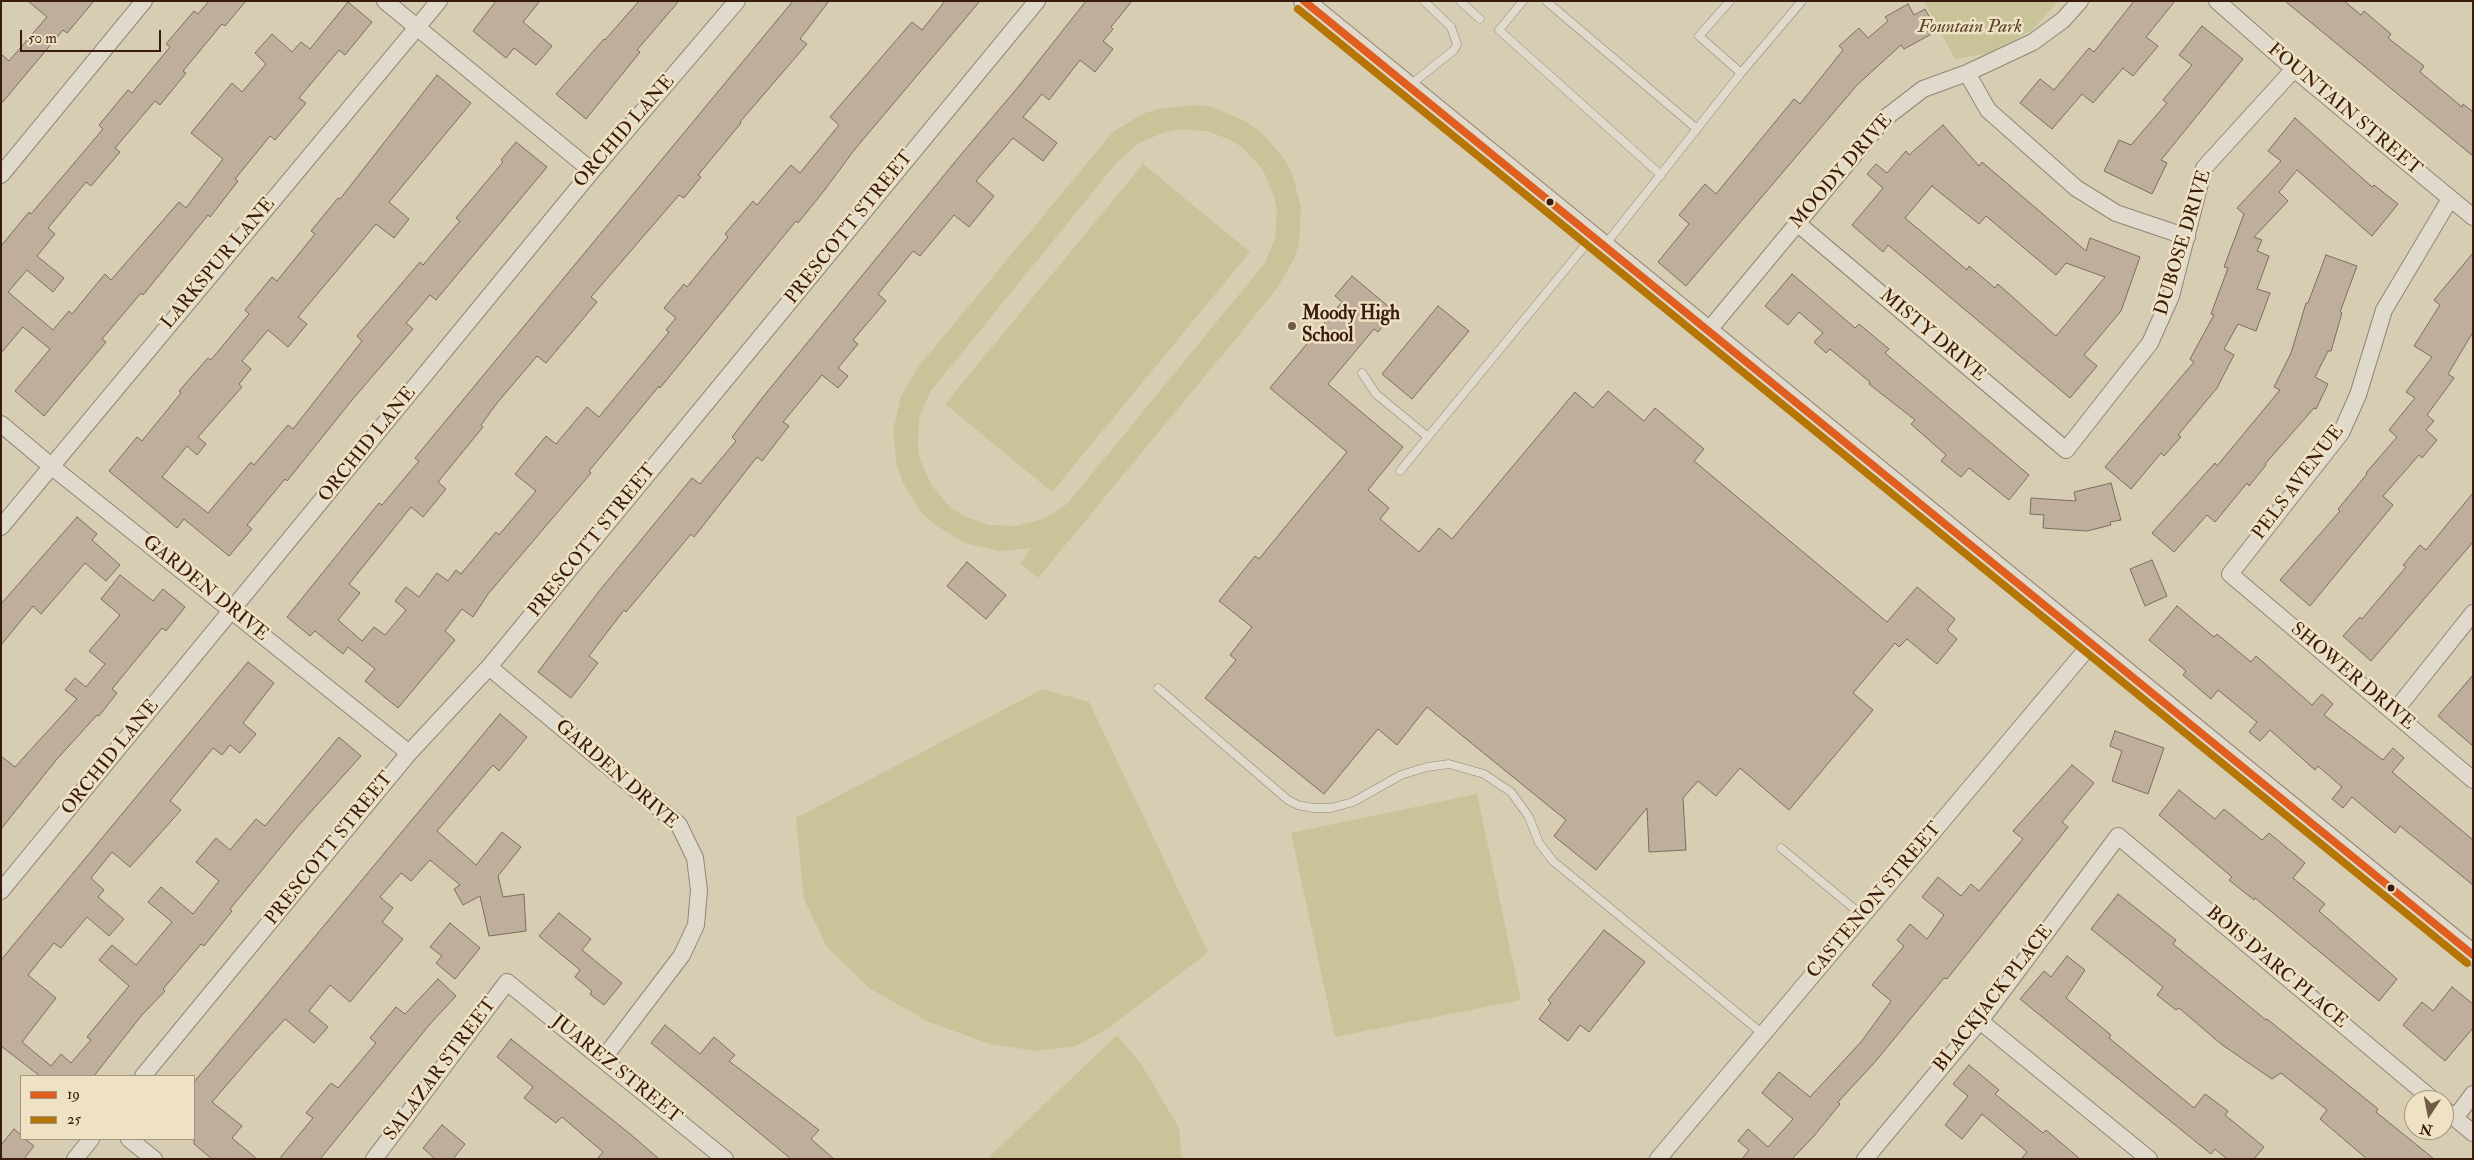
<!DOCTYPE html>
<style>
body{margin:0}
#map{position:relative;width:2474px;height:1160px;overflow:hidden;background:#d7cdb3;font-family:"IM FELL Double Pica",serif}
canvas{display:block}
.frame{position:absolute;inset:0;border:2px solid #3a1c0e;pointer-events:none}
.legend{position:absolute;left:20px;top:1075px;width:175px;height:65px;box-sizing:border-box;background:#efe2c4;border:1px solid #a7937b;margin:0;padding:6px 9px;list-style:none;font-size:15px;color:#3a1c0e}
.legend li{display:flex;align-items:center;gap:10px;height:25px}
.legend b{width:25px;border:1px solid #a7937b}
.north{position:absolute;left:2404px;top:1090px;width:50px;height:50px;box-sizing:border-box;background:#efe2c4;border:1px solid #a7937b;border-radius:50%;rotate:191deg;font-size:14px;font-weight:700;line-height:20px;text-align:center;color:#3a1c0e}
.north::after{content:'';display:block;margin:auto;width:18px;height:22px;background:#715a48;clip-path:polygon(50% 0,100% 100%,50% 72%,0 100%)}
.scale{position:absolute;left:20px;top:30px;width:141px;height:22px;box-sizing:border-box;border:2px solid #3a1c0e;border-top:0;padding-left:6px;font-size:15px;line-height:18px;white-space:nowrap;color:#3a1c0e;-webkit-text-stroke:4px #efe2c4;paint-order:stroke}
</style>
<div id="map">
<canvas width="2474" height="1160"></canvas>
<div class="frame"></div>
<ul class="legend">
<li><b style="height:6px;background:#e05e20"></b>19</li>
<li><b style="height:6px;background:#b57605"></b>25</li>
</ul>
<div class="north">N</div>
<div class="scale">50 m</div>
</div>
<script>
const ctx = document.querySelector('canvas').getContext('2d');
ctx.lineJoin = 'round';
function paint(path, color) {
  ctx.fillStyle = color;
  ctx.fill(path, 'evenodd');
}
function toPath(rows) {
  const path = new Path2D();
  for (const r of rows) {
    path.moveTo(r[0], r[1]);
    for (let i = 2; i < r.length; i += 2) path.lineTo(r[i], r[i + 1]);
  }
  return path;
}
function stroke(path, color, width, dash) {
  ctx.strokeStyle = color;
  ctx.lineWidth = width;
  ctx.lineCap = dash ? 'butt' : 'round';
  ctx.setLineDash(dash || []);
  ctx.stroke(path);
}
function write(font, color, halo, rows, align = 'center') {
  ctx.font = font + ' "IM FELL Double Pica",serif';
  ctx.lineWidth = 5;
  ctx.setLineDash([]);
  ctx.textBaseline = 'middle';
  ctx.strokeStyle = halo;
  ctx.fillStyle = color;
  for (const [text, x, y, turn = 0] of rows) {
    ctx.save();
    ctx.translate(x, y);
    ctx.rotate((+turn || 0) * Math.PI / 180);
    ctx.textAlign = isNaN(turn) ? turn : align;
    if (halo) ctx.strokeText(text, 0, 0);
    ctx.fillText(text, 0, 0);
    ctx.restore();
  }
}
paint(toPath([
 [1924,1,2059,1,2032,30,1993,52,1955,59],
 [1194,105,1212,107,1245,121,1260,131,1283,157,1292,173,1301,207,1299,243,1294,259,1276,290,1038,578,1020,563,1031,548,1000,551,965,543,935,525,922,513,903,483,897,466,893,431,901,396,919,366,1112,133,1142,114,1158,109],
 [1179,129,1207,131,1233,141,1244,149,1263,170,1274,196,1277,210,1275,238,1265,263,1067,504,1043,519,1016,526,988,525,962,515,950,507,932,486,920,460,918,446,919,418,930,392,1118,161,1139,143,1165,132],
 [1143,164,1250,252,1052,492,945,404],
 [1043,689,1089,702,1208,952,1109,1028,1076,1046,1037,1051,990,1044,929,1022,869,988,827,947,804,899,796,818],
 [1477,794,1521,1000,1335,1037,1291,833],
 [1117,1035,1141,1064,1179,1128,1182,1159,987,1159]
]), '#c8c398');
const building = toPath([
 [28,1,94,1,67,33,63,30,1,104,1,54,9,61,47,17,28,1],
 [209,1,246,1,225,26,222,24,183,71,186,73,160,105,155,101,115,148,120,152,91,186,86,182,48,228,55,234,37,256,64,278,53,292,27,270,8,292,53,330,69,311,72,314,105,274,111,280,179,202,186,208,223,159,191,133,232,83,242,92,266,64,255,53,272,34,292,52,301,42,310,49,348,2,372,22,345,55,339,50,299,98,306,103,275,140,270,136,235,179,238,181,210,217,208,215,143,295,141,293,102,339,106,342,44,416,15,391,50,349,23,327,1,353,1,246,29,212,31,214,103,129,99,125,128,90,132,93,170,47,166,44,194,11,198,14,209,1],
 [496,1,540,1,523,22,552,46,536,65,514,48,506,58,473,31,496,1],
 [639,1,679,1,637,50,640,52,586,119,556,94,604,39,605,40,639,1],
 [793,1,829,1,800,39,807,44,740,122,741,123,698,175,701,177,684,198,679,195,591,297,597,302,546,363,537,356,497,403,481,425,483,427,438,482,446,489,423,517,411,507,349,584,360,593,338,620,362,641,374,627,385,635,406,610,395,601,406,587,419,597,437,573,448,581,456,570,461,574,496,532,499,535,536,491,515,474,546,436,556,444,587,407,599,417,669,332,666,330,676,318,664,308,684,284,687,287,728,237,725,234,753,201,757,205,791,165,800,173,839,125,830,117,912,22,922,30,945,1,980,1,855,149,823,192,798,223,796,221,660,388,659,386,589,471,591,473,488,594,473,617,462,609,445,631,455,640,398,708,365,681,375,669,348,647,343,654,315,631,310,636,287,617,379,503,382,505,419,461,415,458,793,1],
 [1086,1,1132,1,1111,27,1113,29,1103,41,1113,49,1095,72,1080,60,1049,100,1042,94,1023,117,1057,143,1043,161,1013,138,976,181,994,196,969,227,954,215,920,256,913,251,878,294,886,301,853,340,858,344,838,368,848,376,838,388,822,375,783,422,789,426,762,461,757,457,694,537,691,534,626,612,624,610,589,656,598,663,571,698,538,672,600,590,692,478,700,484,736,441,732,437,763,397,959,157,1019,86,1086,1],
 [2134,1,2175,1,2146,37,2158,46,2133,76,2123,68,2093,103,2082,94,2052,129,2020,103,2040,79,2054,90,2089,48,2094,52,2134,1],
 [2285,1,2344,1,2361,15,2364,11,2391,34,2388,38,2424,66,2420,72,2462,107,2463,104,2473,112,2473,156,2285,1],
 [1908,4,1914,15,1925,9,1937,31,1904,49,1901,45,1857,85,1686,286,1658,262,1689,224,1679,215,1705,184,1716,194,1794,99,1800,104,1843,50,1839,46,1859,28,1868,38,1888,21,1885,17,1908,4],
 [2202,26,2243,59,2161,160,2167,163,2152,194,2104,171,2119,140,2131,145,2167,103,2163,100,2192,65,2179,55,2202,26],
 [437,75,471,103,389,202,409,219,394,238,376,224,298,317,307,324,288,347,268,330,242,361,251,369,239,384,242,387,198,437,206,444,197,455,187,446,162,477,208,513,251,462,254,465,288,425,293,429,362,341,357,336,420,262,423,265,460,221,456,218,503,162,501,160,516,142,547,167,436,300,430,295,406,323,413,329,352,400,287,481,285,479,247,525,252,529,229,556,184,519,177,528,109,471,137,437,142,441,181,393,179,391,208,358,211,360,249,314,245,310,272,277,277,281,315,234,311,231,338,198,340,199,437,75],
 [2295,118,2372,187,2374,185,2398,204,2372,236,2297,170,2279,192,2288,201,2254,237,2262,240,2257,251,2269,256,2257,289,2270,293,2256,331,2238,324,2224,349,2234,355,2217,388,2178,435,2181,437,2164,456,2161,453,2131,489,2105,467,2194,362,2190,359,2214,315,2211,314,2228,268,2224,267,2244,214,2237,208,2281,161,2268,151,2295,118],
 [1943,125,1979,166,1982,162,2086,251,2090,238,2140,257,2121,311,2084,355,2097,366,2070,398,1888,245,1883,252,1852,225,1883,188,1867,174,1876,164,1887,173,1906,151,1909,155,1943,125],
 [1932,186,1979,224,1986,216,2056,275,2066,263,2105,277,2056,336,1998,284,1995,288,1969,266,1967,270,1905,218,1932,186],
 [2473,253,2473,332,2448,374,2454,378,2427,415,2434,421,2426,430,2437,440,2422,458,2419,455,2383,496,2393,505,2310,606,2280,580,2340,511,2338,509,2367,474,2366,473,2397,437,2389,430,2415,398,2406,392,2432,357,2414,346,2440,305,2434,300,2473,253],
 [2326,255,2357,266,2340,312,2342,313,2331,351,2328,351,2315,377,2328,384,2316,409,2314,408,2265,464,2266,465,2249,486,2247,483,2215,522,2207,515,2174,552,2152,533,2215,463,2217,466,2280,390,2274,387,2291,353,2306,303,2308,303,2326,255],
 [1792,274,1855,328,1859,324,1889,349,1885,353,2029,475,2009,500,1969,468,1961,477,1941,461,1946,455,1911,424,1915,420,1869,384,1870,382,1830,349,1826,353,1814,342,1823,333,1799,312,1788,325,1765,306,1792,274],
 [1352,276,1395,312,1378,332,1374,329,1328,384,1403,447,1368,490,1389,508,1380,519,1419,552,1439,528,1452,539,1575,392,1593,408,1608,391,1644,421,1655,408,1704,449,1694,461,1887,622,1917,587,1955,619,1947,630,1957,639,1937,664,1907,639,1899,647,1895,643,1853,693,1873,710,1789,810,1740,768,1716,796,1698,781,1683,798,1686,850,1649,852,1647,808,1596,870,1554,836,1566,820,1427,707,1397,745,1378,729,1324,794,1205,698,1236,660,1230,655,1252,627,1219,601,1255,556,1259,559,1347,452,1270,388,1342,302,1335,296,1352,276],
 [1438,306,1469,331,1412,399,1382,374,1438,306],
 [2111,483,2121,520,2110,522,2111,525,2087,531,2043,528,2044,515,2030,514,2031,498,2076,501,2074,492,2111,483],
 [2473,493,2473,542,2371,661,2343,636,2360,617,2362,619,2406,567,2403,565,2420,545,2426,550,2473,493],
 [77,517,97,534,92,540,120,565,106,581,85,563,41,614,33,606,1,645,1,604,77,517],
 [2152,560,2167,596,2145,606,2130,569,2152,560],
 [967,562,1006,595,986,619,947,586,967,562],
 [120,575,153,601,163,589,185,607,166,631,162,628,112,689,117,693,99,716,97,715,57,759,1,829,1,756,15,767,77,699,65,690,75,678,86,687,105,664,89,651,120,615,101,599,120,575],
 [2177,606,2214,637,2217,634,2251,662,2256,656,2312,705,2322,694,2333,704,2324,715,2383,760,2393,748,2404,758,2392,772,2473,840,2473,885,2400,826,2395,833,2352,797,2343,808,2332,799,2342,787,2318,766,2315,770,2270,730,2260,741,2249,732,2257,722,2218,690,2211,699,2183,675,2186,671,2149,640,2177,606],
 [248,662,274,683,243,723,256,734,240,753,230,745,222,755,213,748,170,801,181,810,130,867,112,852,91,878,104,890,98,897,124,919,109,936,87,917,61,948,54,943,28,975,56,998,22,1042,51,1066,61,1054,71,1063,91,1040,87,1037,129,986,99,960,112,945,136,965,172,922,148,902,161,887,193,914,219,881,196,862,216,838,230,850,256,819,265,826,339,737,361,756,298,826,230,909,232,911,204,946,201,944,163,989,165,991,141,1016,94,1076,40,1076,1,1046,1,960,248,662],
 [2473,675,2473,746,2438,716,2473,675],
 [500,714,527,737,499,771,493,765,437,831,476,865,502,832,521,847,498,876,503,897,524,894,526,931,489,936,480,896,463,905,454,889,460,885,430,860,411,881,401,873,380,897,393,908,382,922,403,939,350,1002,330,985,309,1011,328,1027,314,1043,285,1019,255,1052,212,1102,242,1126,232,1138,257,1159,212,1159,194,1144,194,1082,500,714],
 [2115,731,2164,748,2148,794,2112,781,2122,751,2110,746,2115,731],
 [2072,765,2094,783,2062,822,2068,827,1947,979,1944,978,1875,1062,1838,1102,1840,1104,1814,1136,1792,1159,1742,1159,1749,1150,1738,1141,1748,1129,1768,1147,1793,1119,1762,1093,1779,1072,1810,1097,1861,1042,1891,1001,1872,985,1904,946,1897,940,1910,924,1927,939,1944,915,1922,897,1938,877,1961,896,1971,884,1979,891,2023,839,2013,831,2072,765],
 [2179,790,2215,819,2224,809,2262,840,2269,833,2305,863,2293,878,2325,904,2319,911,2397,979,2379,1001,2255,898,2254,900,2229,880,2232,877,2159,815,2179,790],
 [2118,894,2176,940,2173,944,2266,1020,2267,1019,2298,1044,2378,1109,2376,1112,2434,1159,2367,1159,2320,1119,2327,1110,2281,1073,2272,1079,2221,1044,2179,1008,2176,1010,2157,995,2163,987,2091,929,2118,894],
 [559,913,591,939,582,950,622,983,604,1005,590,994,592,991,575,977,580,970,539,936,559,913],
 [450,923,480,948,455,979,436,963,442,956,430,947,450,923],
 [1604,930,1645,962,1589,1032,1580,1025,1568,1041,1539,1019,1551,1003,1548,1000,1604,930],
 [2067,956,2085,970,2066,998,2111,1035,2109,1038,2194,1108,2205,1094,2228,1111,2225,1115,2264,1147,2254,1159,2227,1159,2215,1149,2211,1154,2020,999,2044,971,2051,977,2067,956],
 [438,979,456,996,430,1024,320,1159,279,1159,313,1118,306,1113,331,1083,338,1088,376,1043,370,1038,396,1007,405,1014,438,979],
 [2452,987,2473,1004,2473,1028,2445,1061,2403,1025,2422,1002,2433,1011,2452,987],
 [665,1025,700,1054,714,1037,735,1055,729,1061,819,1130,811,1139,834,1159,791,1159,651,1043,665,1025],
 [511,1039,629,1133,659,1159,597,1159,603,1152,562,1117,556,1123,524,1098,533,1087,497,1057,511,1039],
 [1969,1065,1999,1090,1995,1094,2043,1133,2046,1130,2080,1159,2021,1159,2027,1152,1982,1114,1962,1139,1945,1125,1968,1096,1953,1084,1969,1065],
 [442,1125,465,1144,453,1159,435,1159,423,1148,442,1125],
 [14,1129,21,1135,21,1139,25,1139,34,1146,24,1159,1,1159,1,1145,14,1129]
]);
paint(building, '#bfae9c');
stroke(building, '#796e60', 1);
const service = toPath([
 [1460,1,1480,19],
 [1523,1,1499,30,1661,175],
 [1546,1,1697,129],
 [1730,1,1699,36,1741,73],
 [1410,85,1454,50,1457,44,1451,27,1424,1],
 [1605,245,1741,73,1802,1],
 [1362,373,1376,394,1428,437],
 [1400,471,1592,237],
 [1158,688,1288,800,1298,805,1313,808,1331,808,1353,802,1401,775,1427,767,1449,764,1484,774,1511,792,1529,817,1539,843,1553,861,1763,1034],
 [1781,848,1863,916]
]);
const minor = toPath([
 [385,1,592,171],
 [2217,1,2294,69,2473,217],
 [1967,73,1988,110,2076,188,2116,213,2187,237],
 [1,175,144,1],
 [2450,199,2384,310,2358,395,2341,433,2230,574,2473,780],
 [1797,223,2066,450,2150,343,2171,296,2204,168,2294,69],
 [1708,331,1884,119,1923,89,1967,73,2033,42,2063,20,2080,1],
 [1,424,51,466,409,753],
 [1,527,439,1],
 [489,667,679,825,695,858,699,890,696,925,682,955,603,1059],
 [2394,712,2473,613],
 [1,891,592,171,737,1],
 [1980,1021,2149,1159],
 [143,1076,409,753,489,667,1037,1],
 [2444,1109,2473,1133],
 [2455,1118,2473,1094],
 [129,1139,154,1159],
 [75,1159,91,1139],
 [374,1159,507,982,725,1159],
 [1658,1159,2091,644],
 [1865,1159,1980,1021,2118,836,2433,1100]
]);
const tertiary = toPath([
 [1304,1,2473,955]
]);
stroke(service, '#908676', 9);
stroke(minor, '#908676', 18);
stroke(tertiary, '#908676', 22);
stroke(service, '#e0dacd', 8);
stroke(minor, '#e0dacd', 16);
stroke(tertiary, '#e0dacd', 20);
stroke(toPath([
 [1304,1,2473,955]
]), '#e05e20', 8);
stroke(toPath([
 [1298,9,2467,963]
]), '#b57605', 8);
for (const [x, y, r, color] of [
 [1550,202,4.5,"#3a1c0e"],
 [1292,326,5,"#715a48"],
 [2391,888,4.5,"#3a1c0e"]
]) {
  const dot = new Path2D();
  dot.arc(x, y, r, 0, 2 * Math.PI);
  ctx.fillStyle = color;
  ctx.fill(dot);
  stroke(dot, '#efe2c4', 2);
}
write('italic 19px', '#5a442b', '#efe2c4', [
 ["Fountain Park",1970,28]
]);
write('19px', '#3a1c0e', '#efe2c4', [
 ["FOUNTAIN STREET",2344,110,40],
 ["ORCHID LANE",625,132,-49],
 ["MOODY DRIVE",1842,172,-49],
 ["PRESCOTT STREET",850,228,-51],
 ["DUBOSE DRIVE",2184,243,-73],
 ["LARKSPUR LANE",219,264,-50],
 ["MISTY DRIVE",1932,336,40],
 ["ORCHID LANE",368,445,-51],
 ["PELS AVENUE",2299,483,-53],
 ["PRESCOTT STREET",593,541,-51],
 ["GARDEN DRIVE",205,589,39],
 ["SHOWER DRIVE",2352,677,40],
 ["ORCHID LANE",111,758,-51],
 ["GARDEN DRIVE",616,775,41],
 ["PRESCOTT STREET",330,849,-51],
 ["CASTENON STREET",1875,901,-50],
 ["BOIS D'ARC PLACE",2276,968,40],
 ["BLACKJACK PLACE",1994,999,-52],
 ["SALAZAR STREET",441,1070,-53],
 ["JUAREZ STREET",616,1070,39]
]);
write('bold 19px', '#3a1c0e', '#efe2c4', [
 ["Moody High",1302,315],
 ["School",1302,337]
], 'left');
</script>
